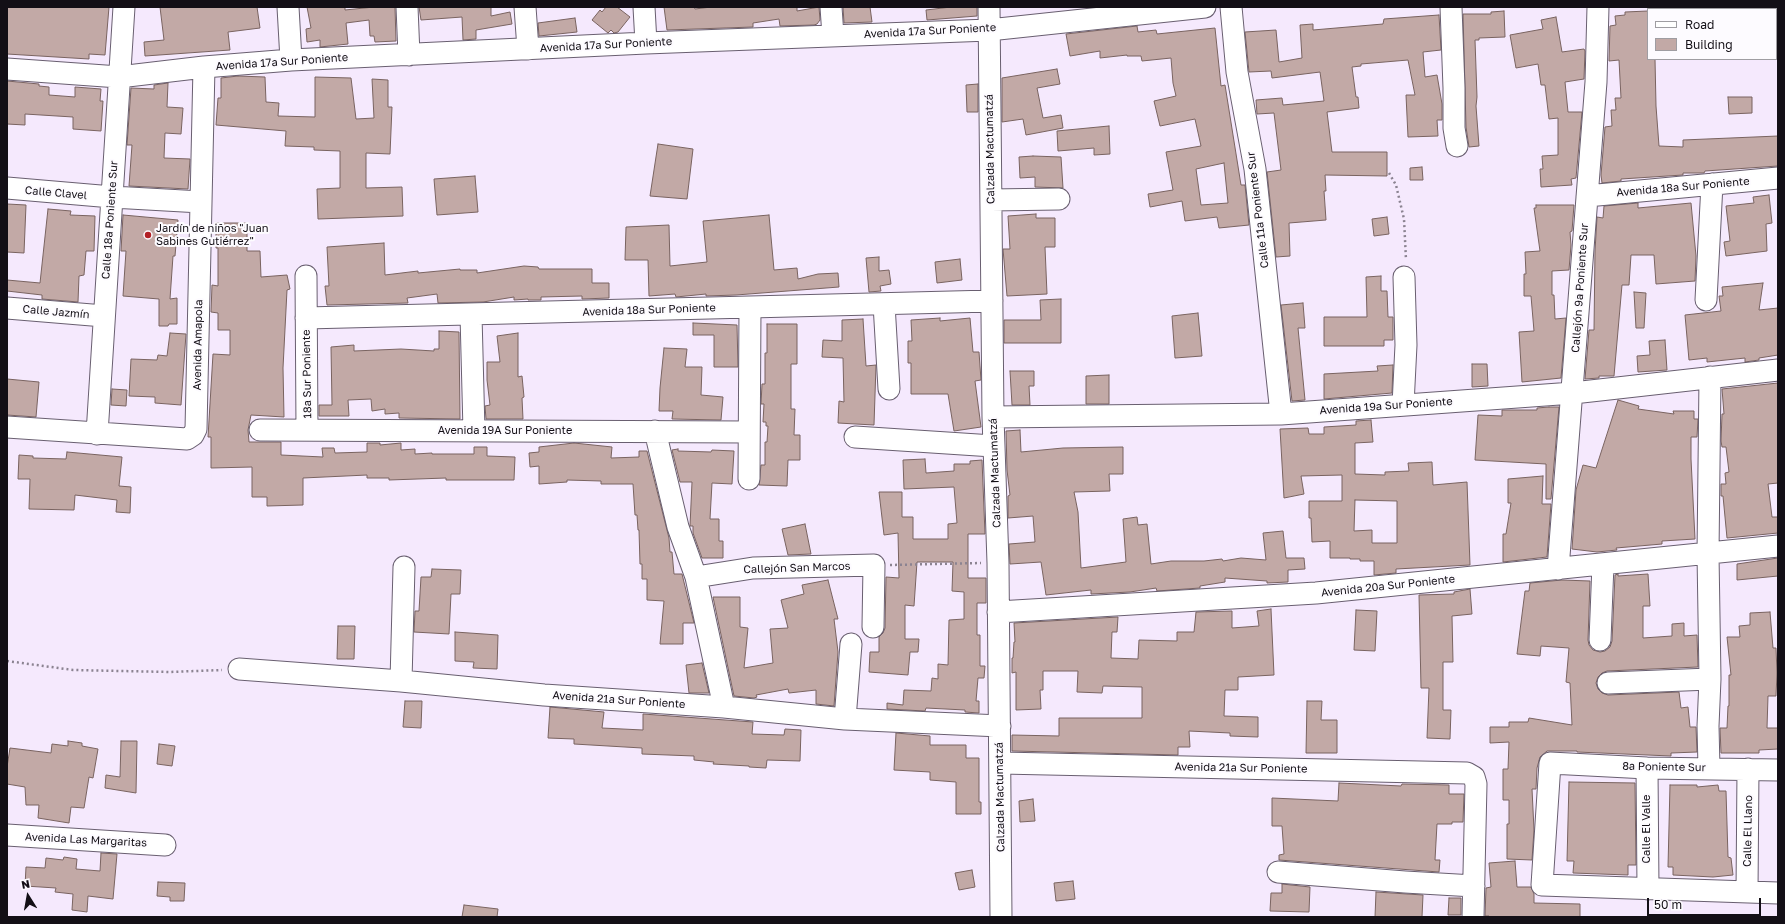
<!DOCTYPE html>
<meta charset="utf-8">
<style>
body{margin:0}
#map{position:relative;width:1785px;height:924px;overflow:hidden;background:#f5e9fd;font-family:"Golos Text",sans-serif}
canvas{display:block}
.frame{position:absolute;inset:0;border:8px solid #130f16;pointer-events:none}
.legend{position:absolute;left:1647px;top:8px;width:130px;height:52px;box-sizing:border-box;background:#fdfbff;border:1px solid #9f9da2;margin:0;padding:5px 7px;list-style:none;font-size:12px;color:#130f16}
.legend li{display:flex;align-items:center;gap:8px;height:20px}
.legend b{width:20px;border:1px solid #9f9da2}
.north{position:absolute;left:8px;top:876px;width:40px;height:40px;-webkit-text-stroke:3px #fdfbff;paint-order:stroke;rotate:349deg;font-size:11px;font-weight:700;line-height:16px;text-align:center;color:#130f16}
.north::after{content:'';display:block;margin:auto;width:14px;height:18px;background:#130f16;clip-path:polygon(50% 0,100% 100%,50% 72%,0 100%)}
.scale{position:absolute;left:1647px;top:898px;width:114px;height:18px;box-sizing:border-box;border:2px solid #130f16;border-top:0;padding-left:5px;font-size:12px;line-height:14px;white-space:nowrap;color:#130f16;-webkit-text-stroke:3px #fdfbff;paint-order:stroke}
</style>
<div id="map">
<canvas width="1785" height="924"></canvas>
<div class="frame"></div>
<ul class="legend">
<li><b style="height:5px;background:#fff"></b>Road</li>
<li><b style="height:11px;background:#c2a9a6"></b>Building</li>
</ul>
<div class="north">N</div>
<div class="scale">50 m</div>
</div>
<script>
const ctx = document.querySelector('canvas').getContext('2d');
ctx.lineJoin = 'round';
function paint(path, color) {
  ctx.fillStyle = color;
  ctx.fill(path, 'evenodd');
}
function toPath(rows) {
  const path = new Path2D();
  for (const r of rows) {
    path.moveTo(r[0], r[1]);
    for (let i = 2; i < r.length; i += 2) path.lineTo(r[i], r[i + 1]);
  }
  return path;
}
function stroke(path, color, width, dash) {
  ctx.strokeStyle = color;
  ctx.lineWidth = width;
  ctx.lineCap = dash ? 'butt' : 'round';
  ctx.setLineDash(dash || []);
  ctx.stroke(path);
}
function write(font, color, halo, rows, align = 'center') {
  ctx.font = font + ' "Golos Text",sans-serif';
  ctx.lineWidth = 4;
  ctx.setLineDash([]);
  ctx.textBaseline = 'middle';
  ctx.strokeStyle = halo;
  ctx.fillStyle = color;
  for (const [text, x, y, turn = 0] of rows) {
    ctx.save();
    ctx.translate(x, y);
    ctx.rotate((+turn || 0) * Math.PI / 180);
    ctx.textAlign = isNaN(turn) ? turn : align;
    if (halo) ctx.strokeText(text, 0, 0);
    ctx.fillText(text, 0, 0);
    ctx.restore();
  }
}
const building = toPath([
 [7,7,109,7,105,55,89,54,89,59,7,54,7,7],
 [160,7,257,7,260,28,228,32,230,50,145,56,144,42,164,40,160,7],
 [307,7,345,7,345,10,374,7,395,7,396,41,375,42,374,36,370,36,369,20,346,23,348,44,320,47,320,40,307,42,306,29,311,28,307,7],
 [419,7,491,7,491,16,510,12,512,24,476,30,476,39,463,40,462,17,421,20,419,7],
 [606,7,617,7,630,17,618,32,614,33,611,30,608,33,592,20,600,10,602,12,606,7],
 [664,7,694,7,695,9,711,7,797,7,797,11,819,7,820,20,817,24,814,25,780,26,779,19,753,23,753,27,667,30,664,7],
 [843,7,870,7,872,22,844,23,843,7],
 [951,7,977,7,977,16,927,20,926,10,951,7],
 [1504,11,1505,37,1479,38,1479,40,1475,40,1477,97,1476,106,1479,146,1469,147,1466,127,1463,14,1491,14,1491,12,1504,11],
 [1648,11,1648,59,1655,59,1656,106,1659,146,1683,147,1683,140,1778,136,1778,166,1705,171,1704,173,1683,173,1683,175,1621,179,1621,181,1602,183,1601,175,1605,127,1612,126,1611,110,1616,110,1615,98,1621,98,1619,60,1609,61,1610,26,1616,25,1615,16,1625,15,1625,12,1648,11],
 [1439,15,1441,50,1423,52,1425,77,1437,75,1442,104,1442,120,1437,120,1438,136,1408,137,1406,95,1415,95,1408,60,1361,64,1361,66,1352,67,1356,97,1358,97,1359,108,1327,112,1332,152,1387,152,1387,176,1325,175,1326,191,1324,191,1326,220,1289,223,1290,256,1276,257,1267,172,1281,170,1274,113,1257,114,1256,100,1282,98,1283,105,1324,101,1320,72,1272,78,1271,71,1249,72,1245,32,1276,30,1279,62,1302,58,1300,25,1313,24,1313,30,1383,24,1384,19,1439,15],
 [1556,17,1562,52,1584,49,1585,51,1584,79,1565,82,1568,112,1582,112,1576,178,1571,179,1572,185,1541,187,1540,169,1543,169,1542,156,1558,155,1558,118,1549,119,1545,85,1541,85,1538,64,1516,68,1510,35,1543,29,1541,20,1556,17],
 [575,18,577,32,539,36,538,23,575,18],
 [1137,26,1138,32,1156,30,1157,34,1215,28,1221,86,1225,85,1241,185,1245,185,1249,225,1219,228,1217,217,1185,221,1182,201,1150,207,1148,194,1173,190,1166,152,1201,146,1195,119,1160,126,1154,101,1176,96,1173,83,1171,58,1142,61,1141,56,1127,56,1127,55,1100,58,1100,51,1070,56,1066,34,1137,26],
 [1224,163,1228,203,1201,205,1196,169,1224,163],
 [1057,69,1060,84,1037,88,1043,118,1061,115,1063,128,1026,135,1023,119,1002,122,1002,78,1057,69],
 [238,76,265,77,266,102,279,103,278,116,315,117,315,77,351,78,356,119,374,118,372,79,388,80,388,107,392,107,390,154,366,153,366,188,402,187,403,216,318,219,317,189,340,188,340,151,314,150,314,147,285,146,286,131,216,125,218,98,221,98,221,78,238,76],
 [7,81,39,84,39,86,49,87,49,95,75,97,75,87,101,89,100,101,103,101,101,131,73,129,73,117,25,114,25,125,7,124,7,81],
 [168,83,167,107,183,108,181,134,165,133,164,158,190,159,188,189,129,186,132,145,127,145,131,88,154,89,154,85,168,83],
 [978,84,978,112,967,112,966,85,978,84],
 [1728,97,1752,97,1752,113,1729,114,1728,97],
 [1109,126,1110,154,1094,155,1094,148,1058,151,1057,131,1109,126],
 [658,144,693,149,687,199,650,196,658,144],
 [1033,156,1061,157,1063,188,1035,187,1035,177,1020,178,1019,157,1033,156],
 [1422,167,1423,180,1410,180,1410,168,1422,167],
 [475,176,478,212,437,215,434,179,475,176],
 [1769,195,1772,223,1766,224,1767,251,1726,256,1724,242,1730,241,1726,206,1754,203,1753,197,1769,195],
 [1638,203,1638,208,1691,203,1696,256,1695,281,1656,284,1654,255,1631,255,1629,285,1622,285,1614,376,1599,376,1599,378,1585,379,1589,330,1594,330,1595,251,1597,217,1603,218,1604,206,1638,203],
 [7,204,26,205,24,253,7,252,7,204],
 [1536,205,1574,205,1572,231,1570,232,1571,245,1569,270,1552,271,1552,295,1554,295,1555,319,1566,318,1561,378,1522,382,1519,332,1534,331,1531,296,1524,296,1524,274,1526,274,1525,252,1540,251,1534,208,1536,208,1536,205],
 [48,209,71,211,70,215,95,216,94,251,86,251,84,275,79,276,78,302,42,299,42,295,7,291,7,280,40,283,48,209],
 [1036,214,1036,218,1055,218,1055,247,1045,247,1047,294,1007,296,1003,249,1010,249,1008,216,1036,214],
 [123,215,178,220,175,256,173,256,170,299,177,298,177,324,169,324,168,326,159,326,159,299,123,296,126,251,121,251,123,215],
 [769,215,774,270,797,268,798,279,818,274,838,273,839,287,736,295,706,296,706,294,676,297,675,294,649,296,648,260,625,260,626,227,669,225,670,266,707,262,703,221,769,215],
 [1387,217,1389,234,1374,236,1372,219,1387,217],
 [216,223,247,223,247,251,260,251,261,277,287,275,290,289,287,290,283,368,284,417,251,415,248,430,249,442,281,442,281,455,323,457,322,448,334,448,335,453,367,452,367,443,380,443,380,445,401,443,401,450,415,449,415,454,432,453,432,454,474,454,474,447,487,447,487,456,515,457,514,480,446,480,446,478,389,480,389,478,367,478,367,475,303,478,303,505,267,506,267,497,252,497,252,467,211,468,211,437,208,437,213,354,230,355,230,330,218,330,218,313,211,312,212,285,218,286,218,248,216,248,216,223],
 [384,243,385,275,418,271,418,273,460,269,460,270,477,270,477,273,524,266,538,267,539,269,592,269,592,283,609,283,609,298,582,299,582,296,541,297,541,300,528,300,528,299,514,300,514,297,483,302,438,303,437,294,407,298,408,303,327,305,325,286,329,286,327,247,384,243],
 [879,257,879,271,889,270,891,284,880,286,881,291,869,292,866,258,879,257],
 [960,259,962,280,937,283,935,262,960,259],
 [1381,276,1381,291,1387,291,1388,317,1393,317,1393,340,1384,340,1384,346,1324,346,1324,317,1367,317,1366,277,1381,276],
 [1763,283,1759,310,1778,308,1778,355,1759,358,1759,360,1745,362,1745,358,1707,362,1707,358,1689,360,1685,315,1721,311,1719,296,1723,296,1722,287,1763,283],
 [1634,292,1646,293,1644,328,1636,328,1634,292],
 [1061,299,1061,343,1004,343,1004,320,1041,320,1040,300,1061,299],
 [1303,303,1305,328,1298,328,1305,400,1292,401,1281,305,1303,303],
 [1198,313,1202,356,1175,358,1172,316,1198,313],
 [940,318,940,321,970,318,973,352,979,352,981,380,975,381,981,427,954,431,948,394,911,394,911,363,908,363,908,341,912,341,911,320,940,318],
 [863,319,866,366,876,365,874,425,838,423,839,401,844,402,843,358,822,357,823,340,842,341,842,320,863,319],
 [693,323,737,325,738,367,714,367,714,335,693,335,693,323],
 [767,324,797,324,797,364,791,364,791,409,795,409,794,435,800,435,800,460,788,460,787,486,759,485,761,465,765,465,765,442,767,442,768,426,766,426,766,422,763,422,764,404,761,404,762,384,765,384,765,353,767,353,767,324],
 [439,331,459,332,460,419,399,418,399,413,385,414,385,409,372,411,371,399,348,400,349,416,319,416,319,405,332,405,331,347,354,345,354,351,401,349,434,351,434,349,439,349,439,331],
 [170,333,186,334,181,405,155,403,155,397,129,396,131,359,157,360,158,355,167,356,170,333],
 [518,333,518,377,522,376,524,397,522,398,523,419,486,419,485,406,490,405,487,380,487,362,500,362,497,336,518,333],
 [1665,340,1667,370,1638,372,1637,356,1650,355,1649,341,1665,340],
 [664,348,687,349,685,367,702,367,701,395,723,397,721,420,672,419,673,411,659,411,660,388,664,348],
 [1472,364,1487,364,1488,386,1472,387,1472,364],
 [1393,365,1392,393,1324,399,1324,374,1378,371,1377,366,1393,365],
 [1010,371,1034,371,1034,386,1029,386,1030,405,1012,405,1010,371],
 [1109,375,1109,404,1086,404,1086,376,1109,375],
 [7,379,39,382,36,417,7,415,7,379],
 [1778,383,1778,483,1768,484,1772,517,1778,517,1778,533,1727,538,1723,496,1721,496,1721,484,1726,484,1725,473,1729,472,1726,447,1722,447,1721,441,1722,414,1724,414,1722,389,1778,383],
 [112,389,127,390,126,406,111,405,112,389],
 [1618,400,1639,406,1638,409,1674,414,1673,411,1694,411,1694,419,1698,419,1697,437,1691,437,1691,459,1695,539,1662,541,1662,544,1616,548,1617,550,1597,552,1572,549,1576,490,1583,465,1596,468,1618,400],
 [1549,407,1559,407,1551,499,1546,499,1546,464,1475,460,1478,415,1502,416,1502,410,1537,410,1537,408,1549,407],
 [1371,420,1373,442,1355,443,1355,474,1385,475,1385,472,1409,471,1408,463,1432,462,1433,485,1467,482,1470,565,1396,569,1396,573,1374,575,1374,561,1360,561,1360,559,1350,559,1350,558,1330,558,1330,541,1312,542,1311,518,1309,518,1309,501,1342,501,1342,475,1301,476,1304,494,1284,498,1280,429,1308,428,1309,434,1324,434,1324,427,1356,425,1356,421,1371,420],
 [1355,500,1397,501,1397,543,1372,543,1372,530,1354,531,1355,500],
 [1020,430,1021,452,1063,448,1123,447,1123,474,1109,474,1110,491,1074,492,1078,512,1081,568,1126,562,1123,519,1137,517,1138,525,1147,524,1151,564,1171,561,1204,561,1222,559,1223,561,1241,558,1266,560,1263,533,1283,531,1286,558,1304,558,1305,569,1288,570,1288,582,1267,583,1267,581,1225,578,1225,582,1200,586,1200,588,1157,591,1156,588,1130,592,1091,594,1091,590,1046,595,1041,562,1010,564,1009,544,1035,542,1033,516,1008,518,1008,496,1010,495,1007,470,1006,431,1020,430],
 [574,443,612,447,611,458,639,457,639,451,647,451,669,538,670,552,672,552,674,574,682,574,694,623,683,623,683,644,660,644,664,601,647,600,647,579,642,579,642,564,640,564,639,530,638,530,637,515,635,515,633,484,601,484,601,481,567,480,567,482,539,484,539,466,530,467,529,453,539,452,539,447,574,443],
 [678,449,678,451,711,452,712,450,734,451,732,484,712,483,710,519,719,519,719,541,723,541,723,558,702,558,693,533,693,526,690,526,692,482,680,482,672,450,678,449],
 [67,452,122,457,119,486,131,487,130,513,116,512,117,500,75,495,74,510,29,509,30,479,18,479,19,455,33,456,33,458,66,459,67,452],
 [925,459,926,473,954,471,954,464,970,464,970,461,982,460,985,534,968,534,968,578,986,578,986,603,977,603,977,635,980,635,980,666,985,666,984,678,978,678,976,701,979,701,979,713,965,712,965,710,926,708,925,711,887,709,887,703,903,705,904,690,931,691,932,678,938,679,938,664,948,665,949,620,964,619,964,592,952,591,953,562,917,562,914,606,905,605,905,639,919,639,918,652,910,652,908,675,869,672,870,652,879,652,879,637,883,633,885,628,886,577,899,578,898,533,884,535,879,492,902,492,902,517,913,517,913,539,948,539,948,524,957,523,954,487,904,489,903,460,925,459],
 [1543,476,1542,504,1551,504,1547,557,1503,562,1503,534,1506,534,1511,503,1508,503,1508,479,1543,476],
 [805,524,811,554,788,555,782,529,805,524],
 [1778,558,1778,576,1737,580,1737,564,1778,558],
 [432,569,461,570,460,594,451,594,449,634,414,632,415,611,419,611,421,577,431,577,432,569],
 [1618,574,1618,576,1648,574,1650,606,1643,606,1643,638,1672,636,1672,624,1684,623,1684,636,1697,635,1698,667,1607,671,1602,673,1598,677,1596,683,1598,689,1602,693,1608,695,1679,692,1681,708,1688,707,1690,727,1696,727,1697,752,1671,753,1671,756,1577,752,1577,751,1547,751,1540,757,1537,768,1536,789,1532,789,1534,830,1532,860,1507,859,1507,824,1509,824,1509,800,1503,800,1503,769,1508,769,1509,742,1490,743,1490,727,1509,727,1509,722,1528,722,1529,718,1572,725,1570,683,1566,682,1569,648,1541,646,1540,656,1517,654,1525,591,1529,591,1530,583,1562,580,1590,581,1588,640,1589,645,1593,650,1600,652,1605,651,1610,647,1612,641,1615,575,1618,574],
 [828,580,838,619,834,619,838,652,834,706,816,704,816,690,789,693,788,689,756,695,757,697,754,698,734,696,713,597,740,597,740,627,748,628,744,668,773,663,770,629,788,628,781,600,804,594,802,585,828,580],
 [1470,589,1472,614,1452,616,1453,662,1443,662,1443,710,1451,710,1450,739,1427,738,1429,688,1421,688,1419,595,1454,594,1454,592,1470,589],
 [1271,609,1274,675,1238,677,1238,690,1225,690,1224,716,1258,717,1258,737,1230,736,1230,733,1189,731,1190,747,1178,747,1178,755,1012,751,1012,735,1059,736,1059,718,1142,718,1142,687,1103,686,1102,693,1077,692,1078,671,1043,671,1043,690,1040,690,1041,709,1016,710,1016,672,1012,673,1012,658,1013,658,1014,642,1015,642,1014,623,1118,617,1117,632,1112,632,1111,658,1138,659,1139,640,1177,641,1177,632,1194,632,1196,612,1232,611,1232,628,1259,626,1257,611,1271,609],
 [1356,610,1377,611,1375,651,1354,650,1356,610],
 [1770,612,1773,648,1776,648,1777,673,1776,696,1768,696,1767,728,1778,728,1778,749,1759,750,1759,753,1721,753,1720,728,1727,728,1728,706,1729,706,1729,675,1731,675,1727,637,1740,637,1739,626,1750,625,1750,613,1770,612],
 [338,626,355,626,354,659,337,659,338,626],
 [455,632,498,635,497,669,473,668,474,662,455,661,455,632],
 [702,663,709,693,689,693,686,665,702,663],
 [405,701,422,701,421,728,403,727,405,701],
 [1307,701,1322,701,1321,720,1337,720,1337,753,1306,753,1307,701],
 [550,707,604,712,602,728,643,730,643,714,753,722,752,734,784,735,785,729,801,730,800,761,767,760,766,768,749,767,749,766,713,764,714,762,694,760,694,756,642,754,642,748,574,744,574,739,548,738,550,707],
 [896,733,930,736,930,745,966,745,966,758,979,758,979,802,981,802,981,814,956,814,956,782,930,780,930,772,894,770,896,733],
 [68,741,82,743,82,746,98,749,93,778,89,777,84,808,71,807,69,823,38,818,39,805,26,805,25,787,7,784,7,767,10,748,51,753,52,744,68,746,68,741],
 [121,741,137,741,136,793,105,788,106,775,120,777,121,741],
 [159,744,175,746,172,766,157,764,159,744],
 [1569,782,1635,783,1636,865,1628,865,1628,875,1573,873,1574,861,1567,861,1569,782],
 [1339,783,1401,786,1402,784,1449,785,1449,794,1464,794,1463,822,1452,822,1452,824,1437,824,1435,860,1440,860,1439,872,1279,860,1279,855,1284,854,1282,826,1272,826,1272,798,1338,801,1339,783],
 [1670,785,1697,785,1697,787,1718,785,1719,791,1726,791,1728,857,1731,858,1733,875,1713,877,1673,875,1673,867,1668,867,1670,785],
 [1033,799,1035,821,1020,822,1019,801,1033,799],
 [101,853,117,854,113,899,88,896,87,912,72,910,73,894,55,892,56,888,25,886,26,867,45,868,46,858,63,860,64,857,77,859,76,869,100,871,101,853],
 [1515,861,1517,887,1531,887,1534,894,1534,903,1580,904,1580,917,1489,917,1489,916,1485,916,1486,888,1491,887,1489,863,1515,861],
 [972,870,975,887,959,890,955,873,972,870],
 [1073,881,1075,899,1056,901,1054,883,1073,881],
 [158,882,185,883,184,901,170,901,170,897,157,896,158,882],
 [1282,884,1310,887,1309,912,1270,911,1271,893,1282,893,1282,884],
 [1376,892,1423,895,1422,917,1375,917,1376,892],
 [1449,898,1461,898,1461,915,1448,915,1449,898],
 [464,905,498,909,497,917,462,917,464,905]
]);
paint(building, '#c2a9a6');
stroke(building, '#796360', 1);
const minor = toPath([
 [288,7,291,60],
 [407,7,409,55],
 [525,7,528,49],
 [644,7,646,43],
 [831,7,833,36],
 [989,7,993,417,998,563,1001,917],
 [1231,7,1237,72,1255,169,1281,414],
 [1451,7,1454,88,1454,128,1457,146],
 [7,69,119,77,204,67,291,60,646,43,989,30,1205,7],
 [7,188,112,197,201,202],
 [1587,196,1778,178],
 [991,200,1059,199],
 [306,276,307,430],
 [1706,300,1712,184],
 [884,304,889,389],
 [7,308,104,316],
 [471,315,474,431],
 [306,318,992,301],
 [1403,405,1406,345,1404,277],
 [993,417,1281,414,1573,393,1778,370],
 [7,427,187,439,193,435,196,429,204,67],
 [260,430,749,432],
 [655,431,678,527,696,577,724,707],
 [97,434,124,7],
 [855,437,993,446],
 [749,479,750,308],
 [1558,569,1596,82,1598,7],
 [696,577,753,568,874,565,873,627],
 [998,612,1316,593,1778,546],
 [1600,640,1603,564],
 [239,669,401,681,544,695,724,707,845,719,1000,726],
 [401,681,404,567],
 [1608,683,1710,679],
 [845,719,851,644],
 [1001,763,1467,773,1474,777,1476,784,1473,917],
 [1647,768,1648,889],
 [1709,768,1708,726,1710,679,1708,554,1710,377],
 [1778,770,1647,768,1550,763,1542,885,1778,893],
 [7,835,165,845],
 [1278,872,1405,882,1474,886],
 [1747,892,1748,769]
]);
stroke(minor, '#695f70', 23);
stroke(toPath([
 [1389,173,1396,185,1404,219,1406,260],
 [890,565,981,563],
 [7,661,73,670,170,672,222,670]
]), '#8b8391', 2.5, [2, 3]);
stroke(minor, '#fff', 21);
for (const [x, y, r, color] of [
 [148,235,4,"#b22026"]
]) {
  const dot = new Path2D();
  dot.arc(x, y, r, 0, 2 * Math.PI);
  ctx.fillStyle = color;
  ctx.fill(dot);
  stroke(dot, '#fdfbff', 1.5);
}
write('11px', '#130f16', '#fdfbff', [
 ["Avenida 17a Sur Poniente",930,31,-3],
 ["Avenida 17a Sur Poniente",606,45,-3],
 ["Avenida 17a Sur Poniente",282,62,-4],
 ["Calzada Mactumatzá",990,149,-91],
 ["Avenida 18a Sur Poniente",1683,187,-5],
 ["Calle Clavel",56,193,5],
 ["Calle 11a Poniente Sur",1258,210,-97],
 ["Calle 18a Poniente Sur",110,220,-86],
 ["Callejón 9a Poniente Sur",1580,288,-86],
 ["Avenida 18a Sur Poniente",649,310,-2],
 ["Calle Jazmín",56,312,5],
 ["Avenida Amapola",198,345,-89],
 ["18a Sur Poniente",307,374,-91],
 ["Avenida 19a Sur Poniente",1386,406,-4],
 ["Avenida 19A Sur Poniente",505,431],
 ["Calzada Mactumatzá",995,473,-92],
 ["Callejón San Marcos",797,568,-2],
 ["Avenida 20a Sur Poniente",1388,586,-6],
 ["Avenida 21a Sur Poniente",619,700,4],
 ["8a Poniente Sur",1664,767,1],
 ["Avenida 21a Sur Poniente",1241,768,1],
 ["Calzada Mactumatzá",1000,797,-91],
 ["Calle El Valle",1647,829,-90],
 ["Calle El Llano",1748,831,-89],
 ["Avenida Las Margaritas",86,840,3]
]);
write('11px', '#130f16', '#fdfbff', [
 ["Jardín de niños \"Juan",156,229],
 ["Sabines Gutiérrez\"",156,242]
], 'left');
</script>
